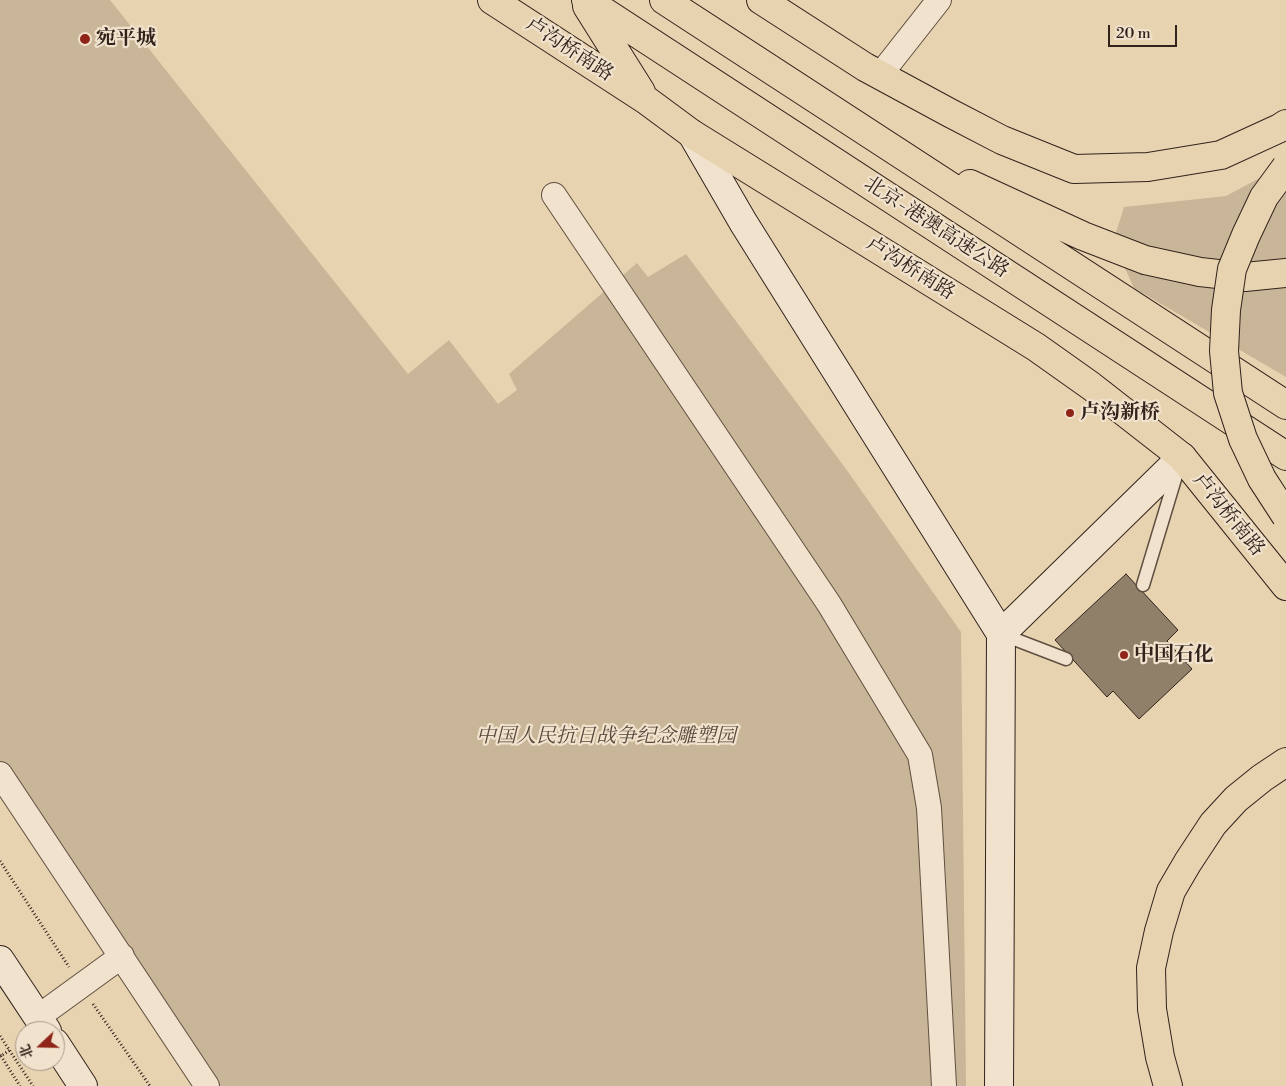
<!DOCTYPE html>
<meta charset="utf-8">
<style>
body{margin:0}
#map{position:relative;width:1286px;height:1086px;overflow:hidden;background:#e8d3b0;font-family:"Libre Bodoni","Noto Serif SC",serif}
canvas{display:block}
.north{position:absolute;left:15px;top:1021px;width:50px;height:50px;box-sizing:border-box;background:#f0e2cc;border:1px solid #a49686;border-radius:50%;rotate:249deg;font-size:14px;font-weight:700;line-height:20px;text-align:center;color:#31231c}
.north::after{content:'';display:block;margin:auto;width:18px;height:22px;background:#8f2418;clip-path:polygon(50% 0,100% 100%,50% 72%,0 100%)}
.scale{position:absolute;left:1108px;top:25px;width:69px;height:22px;box-sizing:border-box;border:2px solid #31231c;border-top:0;padding-left:6px;font-size:15px;line-height:18px;white-space:nowrap;color:#31231c;-webkit-text-stroke:4px #f0e2cc;paint-order:stroke}
</style>
<div id="map">
<canvas width="1286" height="1086"></canvas>
<div class="north">北</div>
<div class="scale">20 m</div>
</div>
<script>
const ctx = document.querySelector('canvas').getContext('2d');
ctx.lineJoin = 'round';
function paint(path, color) {
  ctx.fillStyle = color;
  ctx.fill(path, 'evenodd');
}
function toPath(rows) {
  const path = new Path2D();
  for (const r of rows) {
    path.moveTo(r[0], r[1]);
    for (let i = 2; i < r.length; i += 2) path.lineTo(r[i], r[i + 1]);
  }
  return path;
}
function stroke(path, color, width, dash) {
  ctx.strokeStyle = color;
  ctx.lineWidth = width;
  ctx.lineCap = dash ? 'butt' : 'round';
  ctx.setLineDash(dash || []);
  ctx.stroke(path);
}
function write(font, color, halo, rows, align = 'center') {
  ctx.font = font + ' "Libre Bodoni","Noto Serif SC",serif';
  ctx.lineWidth = 4.5;
  ctx.setLineDash([]);
  ctx.textBaseline = 'middle';
  ctx.strokeStyle = halo;
  ctx.fillStyle = color;
  for (const [text, x, y, turn = 0] of rows) {
    ctx.save();
    ctx.translate(x, y);
    ctx.rotate((+turn || 0) * Math.PI / 180);
    ctx.textAlign = isNaN(turn) ? turn : align;
    if (halo) ctx.strokeText(text, 0, 0);
    ctx.fillText(text, 0, 0);
    ctx.restore();
  }
}
paint(toPath([
 [0,0,110,0,408,374,449,340,498,404,517,390,509,374,637,263,648,277,686,254,846,469,961,632,966,1086,213,1086,0,761],
 [1286,164,1286,377,1134,288,1113,242,1124,207,1226,196]
]), '#c9b597');
const building = toPath([
 [1126,574,1178,630,1167,641,1192,669,1139,719,1113,691,1107,697,1055,640,1126,574]
]);
paint(building, '#907f69');
stroke(building, '#31231c', 1);
const lane = toPath([
 [1143,585,1178,469],
 [1001,634,1066,659]
]);
const street = toPath([
 [880,75,939,0],
 [554,195,829,604,920,755,929,808,944,1086],
 [0,774,207,1086],
 [38,1017,122,956]
]);
const secondary = toPath([
 [692,134,743,222,1001,634,999,1086],
 [1001,634,1182,457],
 [0,960,47,1031],
 [55,1043,83,1086]
]);
const highway = toPath([
 [492,0,646,100,692,134,1036,347,1091,386,1182,457,1286,586],
 [586,0,1286,456],
 [664,0,1286,405],
 [761,0,865,67,950,113,1002,140,1074,169,1148,167,1221,155,1280,128,1286,124],
 [587,6,641,92],
 [970,184,1083,236,1145,260,1200,272,1245,277,1286,273],
 [1168,1086,1160,1057,1152,1009,1151,968,1159,931,1171,891,1188,862,1213,824,1236,799,1262,778,1286,762]
]);
stroke(lane, '#5f4f41', 15);
stroke(street, '#5f4f41', 26);
stroke(secondary, '#31231c', 30);
stroke(highway, '#31231c', 30);
stroke(toPath([
 [0,861,69,967],
 [93,1004,150,1086],
 [0,1036,33,1086],
 [0,1055,1,1056,10,1050],
 [1,1056,20,1086]
]), '#31231c', 3, [1, 2.5]);
stroke(lane, '#f0e2cc', 12);
stroke(street, '#f0e2cc', 24);
stroke(secondary, '#f0e2cc', 28);
stroke(highway, '#e8d3b0', 28);
const highwayBridge = toPath([
 [1286,167,1264,197,1246,235,1232,269,1226,310,1224,351,1228,393,1243,439,1262,479,1286,516]
]);
stroke(highwayBridge, '#31231c', 30, []);
stroke(highwayBridge, '#e8d3b0', 28);
for (const [x, y, r, color] of [
 [85,39,6,"#8f2418"],
 [1070,413,5,"#8f2418"],
 [1124,655,5,"#8f2418"]
]) {
  const dot = new Path2D();
  dot.arc(x, y, r, 0, 2 * Math.PI);
  ctx.fillStyle = color;
  ctx.fill(dot);
  stroke(dot, '#f0e2cc', 2);
}
write('bold 20px', '#31231c', '#f0e2cc', [
 ["宛平城",96,39],
 ["卢沟新桥",1080,413],
 ["中国石化",1134,655]
], 'left');
write('20px', '#31231c', '#f0e2cc', [
 ["卢沟桥南路",569,50,33],
 ["北京-港澳高速公路",936,228,33],
 ["卢沟桥南路",910,269,32],
 ["卢沟桥南路",1228,515,51]
]);
write('italic 20px', '#57483b', '#f0e2cc', [
 ["中国人民抗日战争纪念雕塑园",606,737]
]);
</script>
